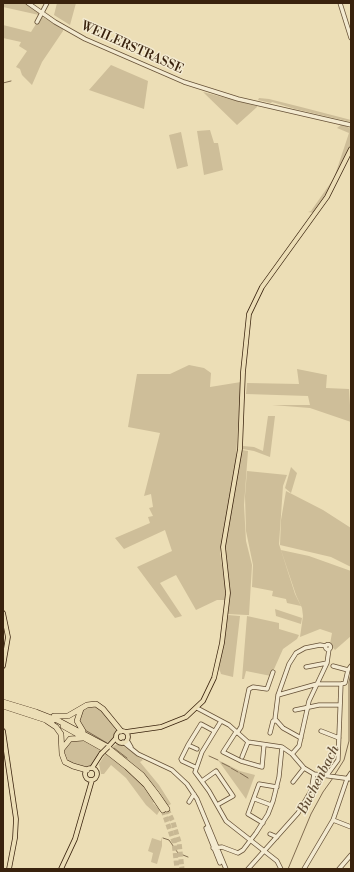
<!DOCTYPE html>
<style>
body{margin:0}
#map{position:relative;width:354px;height:872px;overflow:hidden;background:#ecdeb6;font-family:"Libre Bodoni",serif}
canvas{display:block}
.frame{position:absolute;inset:0;border:4px solid #39220d;pointer-events:none}
</style>
<div id="map">
<canvas width="354" height="872"></canvas>
<div class="frame"></div>
</div>
<script>
const ctx = document.querySelector('canvas').getContext('2d');
ctx.lineJoin = 'round';
function paint(path, color) {
  ctx.fillStyle = color;
  ctx.fill(path, 'evenodd');
}
function toPath(rows) {
  const path = new Path2D();
  for (const r of rows) {
    if (r.length === 3) {
      path.moveTo(r[0] + r[2], r[1]);
      path.arc(r[0], r[1], r[2], 0, 2 * Math.PI);
      continue;
    }
    path.moveTo(r[0], r[1]);
    for (let i = 2; i < r.length; i += 2) path.lineTo(r[i], r[i + 1]);
  }
  return path;
}
function stroke(path, color, width, dash) {
  ctx.strokeStyle = color;
  ctx.lineWidth = width;
  ctx.lineCap = dash ? 'butt' : 'round';
  ctx.setLineDash(dash || []);
  ctx.stroke(path);
}
function write(font, color, halo, rows, align = 'center') {
  ctx.font = font + ' "Libre Bodoni",serif';
  ctx.lineWidth = 3;
  ctx.setLineDash([]);
  ctx.textBaseline = 'middle';
  ctx.strokeStyle = halo;
  ctx.fillStyle = color;
  for (const [text, x, y, turn = 0] of rows) {
    ctx.save();
    ctx.translate(x, y);
    ctx.rotate((+turn || 0) * Math.PI / 180);
    ctx.textAlign = isNaN(turn) ? turn : align;
    if (halo) ctx.strokeText(text, 0, 0);
    ctx.fillText(text, 0, 0);
    ctx.restore();
  }
}
paint(toPath([
 [3,3,26,3,39,13,39,15,3,7],
 [57,3,76,3,70,25,54,15],
 [41,16,63,29,63,31,42,62,32,85,22,75,20,69,16,67,27,51,19,46,21,42,3,38,3,25,31,32],
 [111,65,148,81,144,109,89,90],
 [203,92,257,106,257,107,237,125],
 [259,98,269,99,301,107,351,120,351,122,295,109,272,102,271,103,258,100],
 [342,124,351,129,351,147,324,199,314,213,308,212,311,211,334,178,349,133,337,128],
 [210,130,214,143,218,143,223,170,204,175,197,131],
 [181,132,188,166,177,169,169,135],
 [189,365,204,368,211,373,210,387,241,382,235,471,220,552,225,586,225,600,217,600,196,610,176,575,160,583,182,616,175,618,137,567,172,551,165,530,124,549,115,538,150,523,148,517,153,516,149,508,153,507,151,494,144,496,160,433,128,427,137,374,170,374],
 [297,369,327,375,326,388,349,389,351,422,310,408,272,405,310,405,308,396,246,394,247,383,299,384],
 [268,416,275,416,270,457,254,451,243,449,243,446,254,447,263,451],
 [242,450,248,451,244,505,246,541,252,565,249,615,247,615,227,614,224,547],
 [291,467,297,473,291,493,285,488],
 [247,471,287,475,283,486,279,544,295,594,301,606,287,603,286,599,272,596,273,591,252,587,253,565,246,531,245,496],
 [286,491,323,510,351,528,351,567,331,557,280,545,281,520],
 [281,550,309,556,351,571,351,636,335,650,330,644,332,633,320,629,300,637,303,616,302,608,296,595],
 [275,609,302,618,301,624,276,616],
 [228,615,240,616,233,677,221,674,219,668],
 [247,616,279,623,279,629,299,635,297,639,283,649,271,676,246,671,244,679,242,679],
 [89,706,99,707,116,730,115,738,107,744,85,731,79,721,81,711],
 [77,738,85,741,102,750,91,767,86,769,68,762,64,753,66,744],
 [117,744,123,746,143,760,140,762,159,785,171,804,168,806,159,791,141,771,112,747],
 [106,753,127,769,146,788,155,801,153,803,160,810,157,815,146,805,126,778,111,765,104,774,101,774,99,764],
 [218,760,240,771,255,775,246,799],
 [162,837,162,846,157,864,151,862,153,853,148,851,152,838,161,841]
]), '#cebe99');
stroke(toPath([
 [3,83,11,81],
 [85,730,107,743],
 [114,748,127,758],
 [209,756,218,760],
 [222,763,230,767],
 [231,768,238,772],
 [240,773,248,778],
 [334,776,344,760,349,741,349,682,351,673],
 [163,838,169,840,178,853,188,857],
 [288,869,311,814,323,792,333,778]
]), '#806c50', 1);
stroke(toPath([
 [167,809,173,822,179,842,182,869],
 [163,810,174,842,177,869]
]), '#c8b894', 5, [5, 2.5]);
const minor = toPath([
 [28,3,55,22,85,39,184,82,238,99,351,125],
 [340,3,351,38],
 [37,22,47,3],
 [328,647,2.5],
 [333,666,348,670],
 [306,667,327,663],
 [278,695,317,684,341,684],
 [197,708,229,725,248,742,282,747,292,754,304,768,314,774,351,779],
 [295,710,319,705,339,705],
 [221,721,202,752,195,772,209,791,226,821,277,861,281,869],
 [321,731,339,738],
 [236,732,223,752,241,761,262,767,264,745],
 [237,733,241,727,249,689,253,687,267,689,273,672],
 [270,733,273,721,277,721],
 [301,738,283,728,275,719,278,695,289,664,296,653,305,648,320,645,326,646],
 [127,740,131,747],
 [123,742,138,754,172,770,187,784,197,799,226,869],
 [188,745,197,749],
 [292,754,299,746,309,701,327,663,329,649],
 [242,757,248,742],
 [195,767,182,761,181,759,188,745,201,724,214,731],
 [327,775,338,760,341,684,345,683,348,670,351,666],
 [202,781,216,771,233,796,217,805],
 [293,782,304,768],
 [255,799,271,805],
 [189,802,194,794],
 [333,820,351,827],
 [263,823,248,814,259,784,277,787],
 [206,828,220,863],
 [270,834,277,837],
 [213,848,222,847,238,853,243,850,256,833,268,814,273,801,279,777,282,747],
 [248,869,298,813,311,791,314,774],
 [304,869,333,820,347,779,351,773],
 [339,869,351,855]
]);
const major = toPath([
 [3,613,8,637,3,666],
 [3,731,16,819,15,838,9,869],
 [122,737,6],
 [126,732,161,727,186,717,203,701,214,678,222,643,228,593,223,547,240,449,243,372,249,314,262,287,327,197,351,149],
 [108,747,116,738],
 [92,768,101,754],
 [91,774,6],
 [61,869,75,839,92,780]
]);
const highway = toPath([
 [3,702,36,712,59,721,106,746,142,775,156,793,167,809],
 [3,706,52,722],
 [81,709,77,721,83,731],
 [54,716,68,716,87,705,96,704,103,709,121,731],
 [47,721,56,727,61,734,62,754,65,762,73,766,87,770],
 [63,726,104,749,127,767,146,785,163,810],
 [62,749,70,739,83,738]
]);
stroke(minor, '#665137', 5);
stroke(major, '#39220d', 5.5);
stroke(highway, '#39220d', 6);
stroke(minor, '#f3ead0', 3.5);
stroke(major, '#ecdeb6', 4);
stroke(highway, '#ecdeb6', 5);
const majorBridge = toPath([
 [101,754,108,747]
]);
stroke(majorBridge, '#39220d', 5.5, []);
stroke(majorBridge, '#ecdeb6', 4);
write('13px', '#39220d', '#f3ead0', [
 ["WEILERSTRASSE",132,48,24]
]);
write('italic 14px', '#624d34', '#f3ead0', [
 ["Buchenbach",319,780,-63]
]);
</script>
